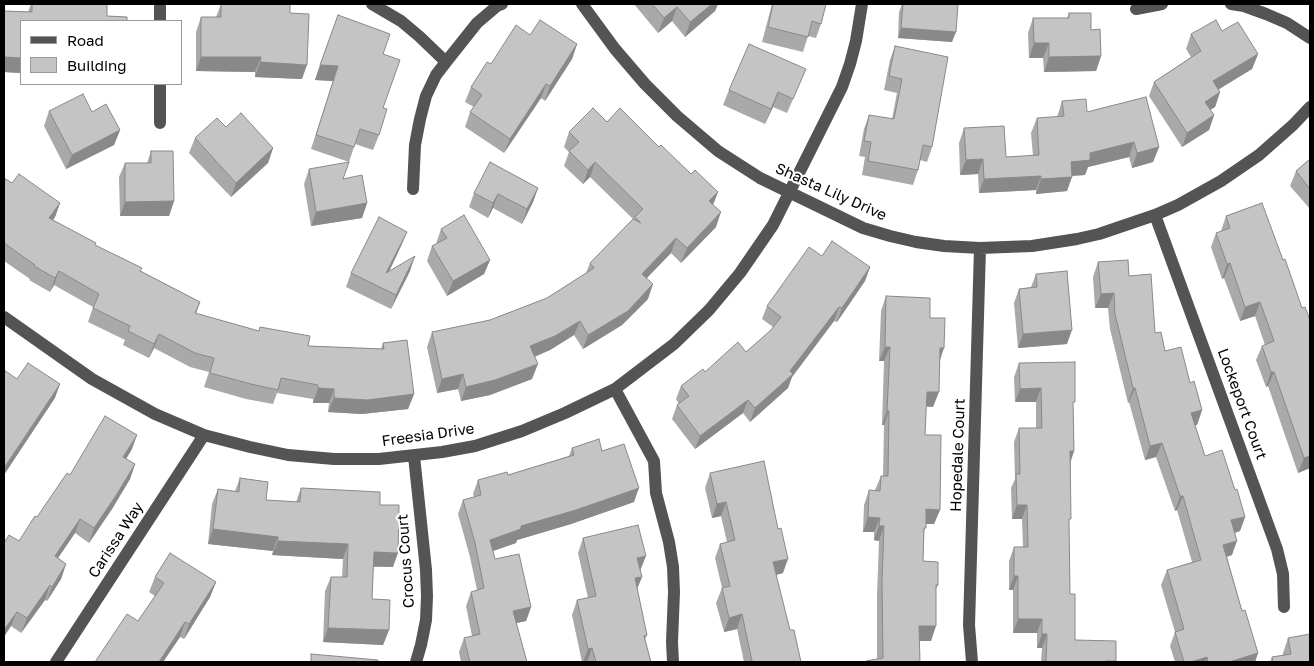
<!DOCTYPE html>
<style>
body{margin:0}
#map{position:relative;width:1314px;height:666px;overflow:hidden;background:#fff;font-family:"Golos Text",sans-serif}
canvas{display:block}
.frame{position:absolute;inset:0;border:5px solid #000;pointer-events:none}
.legend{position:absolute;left:20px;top:20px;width:162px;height:65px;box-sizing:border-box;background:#fff;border:1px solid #999;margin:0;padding:6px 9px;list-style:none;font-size:15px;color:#000}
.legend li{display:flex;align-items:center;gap:10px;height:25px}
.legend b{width:25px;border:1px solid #999}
</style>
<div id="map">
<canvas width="1314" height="666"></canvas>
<div class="frame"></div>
<ul class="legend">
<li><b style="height:6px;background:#545454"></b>Road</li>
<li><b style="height:14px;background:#c4c4c4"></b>Building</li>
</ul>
</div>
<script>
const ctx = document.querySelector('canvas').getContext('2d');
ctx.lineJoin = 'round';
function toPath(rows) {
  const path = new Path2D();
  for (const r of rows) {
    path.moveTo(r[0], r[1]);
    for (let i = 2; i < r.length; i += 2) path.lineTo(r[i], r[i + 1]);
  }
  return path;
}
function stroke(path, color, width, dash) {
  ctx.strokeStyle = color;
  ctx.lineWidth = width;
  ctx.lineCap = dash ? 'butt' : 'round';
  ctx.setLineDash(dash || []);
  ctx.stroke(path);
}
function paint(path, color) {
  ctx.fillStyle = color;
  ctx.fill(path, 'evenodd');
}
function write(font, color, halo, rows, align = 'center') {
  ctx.font = font + ' "Golos Text",sans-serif';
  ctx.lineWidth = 4;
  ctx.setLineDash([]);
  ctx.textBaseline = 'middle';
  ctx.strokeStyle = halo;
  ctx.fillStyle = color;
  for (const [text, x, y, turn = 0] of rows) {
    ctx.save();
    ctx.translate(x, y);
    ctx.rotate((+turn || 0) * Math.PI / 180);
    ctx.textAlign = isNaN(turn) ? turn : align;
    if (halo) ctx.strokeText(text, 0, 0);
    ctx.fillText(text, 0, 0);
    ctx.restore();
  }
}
stroke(toPath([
 [372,4,401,21,420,37,446,62],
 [582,4,615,49,645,84,677,116,718,151,760,178,863,228,890,236,916,242,944,246,980,248,1032,246,1077,239,1099,234,1155,215,1178,205,1221,181,1259,155,1293,125,1310,107],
 [1231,4,1244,6,1266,14,1287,23,1310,38],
 [1136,9,1162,4],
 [160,21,160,4],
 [160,123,160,84],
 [413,189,415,145,420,119,426,96,436,75,446,62,477,23,497,6,502,4],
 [1155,215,1277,549,1283,574,1284,607],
 [4,317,92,379,155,414,204,435,250,447,288,455,334,459,379,459,442,452,475,446,522,431,565,413,615,389,674,344,709,310,740,273,773,225,842,87,850,64,856,41,862,4],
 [615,389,654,461,656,493,669,542,673,567,674,592,672,642,673,662],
 [414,456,426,570,427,596,426,620,421,645,416,662],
 [56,662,204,435],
 [972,662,969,625,980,248]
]), '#545454', 12);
paint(toPath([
 [31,4,107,4,107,16,127,17,127,21,21,21,21,73,4,72,4,11,28,12],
 [221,4,269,4,290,13,302,79,255,77,255,72,196,71,196,32,201,17,216,17],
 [634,4,718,4,715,11,685,37,672,21,658,33],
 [772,4,826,4,821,24,816,38,808,36,803,52,762,42],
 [902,4,958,4,952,42,898,38,899,12],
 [1069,13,1101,56,1096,71,1044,72,1043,58,1029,58,1028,33,1033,18,1067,18],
 [338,15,383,54,383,108,379,135,373,150,355,144,349,162,311,149,333,81,315,80],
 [1222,31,1258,54,1252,69,1218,89,1220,92,1215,107,1210,110,1214,115,1209,130,1182,147,1149,96,1154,82,1191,57,1186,49,1191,34],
 [530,35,577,44,572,59,545,101,541,98,504,153,465,127,470,112,474,107,465,102,471,87,491,64],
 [895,46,932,147,927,162,920,160,918,170,913,185,862,175,865,157,859,156,864,129,869,115,892,119,897,93,884,90,890,60],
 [800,83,787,113,773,107,765,124,723,105,729,90],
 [1062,101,1087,112,1159,147,1153,162,1132,168,1129,157,1088,167,1085,175,1072,176,1067,191,1036,194,1036,190,979,193,978,174,960,175,959,143,964,128,1006,157,1033,156,1031,133,1037,118,1057,117],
 [49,111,120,130,114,145,66,169,44,126],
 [607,122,659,147,691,174,718,192,713,205,716,227,681,263,671,253,647,278,648,299,622,325,583,349,574,335,550,350,535,357,532,379,490,395,461,401,458,389,437,393,427,347,432,332,490,320,547,298,586,273,590,263,633,219,590,177,583,184,564,166,569,152,564,147,569,132],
 [226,127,273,148,268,163,231,197,189,153,195,138],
 [151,151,174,201,169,216,120,216,119,177,125,163,147,163],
 [1310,159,1310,209,1290,186,1296,171],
 [309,169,343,179,367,203,362,218,311,226,304,184],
 [4,178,12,183,60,203,55,217,53,220,95,245,141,271,200,302,196,314,259,331,260,327,308,346,381,349,383,343,414,394,408,409,362,414,328,412,329,403,313,403,313,399,277,393,273,404,246,399,204,387,209,372,190,367,154,348,149,358,123,345,125,340,88,322,93,307,54,285,50,292,29,280,30,279,4,261],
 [538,188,533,202,522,224,493,208,488,218,469,207,474,193],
 [1262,203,1310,468,1298,473,1268,386,1266,387,1256,360,1262,346,1265,345,1255,316,1240,321,1224,278,1222,279,1211,247,1216,233,1221,231,1226,216],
 [441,229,490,260,484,274,447,296,427,261,432,246,436,244],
 [407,232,401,246,389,272,410,271,391,309,346,287,351,273],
 [822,256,870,267,865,281,837,322,834,321,792,377,788,388,750,422,743,413,695,449,672,419,677,405,679,404,676,399,681,386,705,372,746,352,771,330,773,327,762,319,767,306],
 [1098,262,1129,276,1155,333,1165,351,1190,383,1202,410,1197,425,1195,425,1205,456,1235,490,1245,517,1240,531,1235,533,1232,555,1227,557,1242,611,1258,653,1255,662,1175,662,1170,646,1175,632,1161,585,1167,570,1192,562,1177,510,1175,511,1156,457,1145,460,1129,402,1128,403,1110,329,1108,308,1095,308,1093,277],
 [1036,274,1067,344,1018,348,1014,303,1019,289,1031,287],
 [886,296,930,318,940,360,933,407,926,406,925,435,940,510,934,524,926,524,924,532,923,561,938,585,936,589,931,641,919,641,920,662,866,662,866,661,877,659,877,596,879,541,874,540,874,532,863,532,864,505,869,490,875,490,881,476,883,476,884,425,882,425,884,361,879,361,881,311],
 [1019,363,1073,408,1074,451,1071,461,1069,525,1070,594,1075,640,1116,661,1116,662,1041,662,1042,648,1037,648,1037,633,1013,633,1013,590,1009,590,1009,561,1014,547,1023,547,1022,519,1012,519,1011,488,1015,479,1014,442,1019,428,1036,428,1036,402,1015,402,1014,377],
 [572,448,602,451,634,502,571,524,517,540,516,543,493,551,495,559,531,607,526,621,516,623,527,662,461,662,459,652,464,638,472,636,466,606,471,592,477,590,470,557,458,514,463,500,474,497,473,494,478,480,508,475,569,456],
 [132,449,126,459,135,464,130,479,112,509,89,543,75,533,58,558,66,564,61,579,47,601,45,600,21,633,11,626,19,541,70,475],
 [710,473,783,573,776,575,790,630,801,662,744,662,737,629,724,632,716,603,722,588,715,558,720,544,727,542,721,516,712,518,705,488],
 [240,478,266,500,296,502,301,488,380,505,393,567,373,567,372,599,389,630,383,645,323,642,325,591,331,577,342,577,343,559,272,555,273,551,208,544,212,504,218,489,235,491],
 [583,538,640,571,642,577,637,589,647,635,645,640,651,662,582,662,572,615,577,600,588,598,578,553],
 [155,577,216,582,210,597,184,639,180,637,163,662,92,662,95,662,138,621,155,596,149,592],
 [1288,638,1310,662,1270,662,1272,657,1283,655,1283,653]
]), '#a9a9a9');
paint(toPath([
 [712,4,718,4,715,11,685,37,690,22],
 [677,7,672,21,658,33,664,18],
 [901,28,956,32,952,42,898,38],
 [1034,43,1049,43,1043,58,1029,58],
 [577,44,572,59,545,101,550,86],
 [1258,54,1252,69,1208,96,1213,81],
 [1101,56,1096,71,1044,72,1049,57],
 [5,57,21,58,21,73,4,72,4,61],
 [201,57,261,57,255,72,196,71],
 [260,62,307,65,302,79,255,77],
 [320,65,338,66,333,81,315,80],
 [546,84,541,98,504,153,510,139],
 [778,92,773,107,765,124,771,109],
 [1220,92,1215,107,1200,116,1205,102],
 [1214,115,1209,130,1182,147,1187,133],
 [120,130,114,145,66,169,72,155],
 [1134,142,1129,157,1088,167,1085,175,1066,176,1071,162,1090,153],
 [1159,147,1153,162,1132,168,1137,153],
 [273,148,268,163,231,197,236,183],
 [983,159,978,174,960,175,966,160],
 [595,162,590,177,583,184,588,170],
 [1041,176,1036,190,979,193,984,179],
 [1072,177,1067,191,1036,194,1041,179],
 [538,188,533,202,522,224,527,209],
 [718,192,712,207,709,201],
 [498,194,493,208,488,218,493,203],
 [174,201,169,216,120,216,125,202],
 [60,203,55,217,44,232,49,218],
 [367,203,362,218,311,226,316,212],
 [721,212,716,227,681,263,687,248],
 [407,232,401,246,381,288,386,273],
 [676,238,671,253,637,288,642,274],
 [415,256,410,271,391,309,396,295],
 [490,260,484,274,447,296,453,281],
 [1230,263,1224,278,1222,279,1227,264],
 [870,267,865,281,837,322,842,308],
 [59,271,54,285,50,292,55,278],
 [653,284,648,299,622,325,583,349,588,335],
 [1114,293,1108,308,1095,308,1101,294],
 [1260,302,1255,316,1240,321,1245,307],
 [839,307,834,321,792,377,788,388,750,422,755,408,790,371],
 [580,321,574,335,550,350,525,360,530,346],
 [1072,330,1067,344,1018,348,1023,334],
 [159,334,154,348,149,358,154,344],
 [885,347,890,347,884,361,879,361],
 [940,348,944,348,939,363],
 [538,364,532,379,490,395,461,401,466,387],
 [1271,372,1274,372,1268,386,1266,387],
 [463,374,458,389,437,393,442,379],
 [60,384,55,398,4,475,4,468],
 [318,388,334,389,329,403,313,403],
 [1041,388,1036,402,1015,402,1020,389],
 [1133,388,1135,388,1129,402,1128,403],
 [927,392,939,392,933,407,921,406],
 [414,394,408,409,362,414,328,412,334,398],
 [748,400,743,413,695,449,700,436],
 [1202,410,1197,425,1186,428,1191,413],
 [887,411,889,411,884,425,882,425],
 [137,435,132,449,118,472,123,457],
 [1162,443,1156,457,1145,460,1150,446],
 [1070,451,1074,451,1069,465],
 [1310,456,1310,468,1298,473,1304,458],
 [135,464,130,479,112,509,89,543,94,528],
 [639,488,634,502,571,524,517,540,516,543,484,554,490,540,521,526],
 [1180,496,1183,496,1177,510,1175,511],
 [726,502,721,516,712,518,717,504],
 [1017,505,1027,505,1022,519,1012,519],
 [926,509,940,510,934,524,921,524],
 [868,517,880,518,874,532,863,532],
 [1245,517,1240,531,1226,535,1231,520],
 [80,519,75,533,49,571,55,556],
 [879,526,884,526,879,541,874,540],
 [213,529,278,537,273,551,208,544],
 [278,541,348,544,343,559,272,555],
 [1237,541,1232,555,1218,559,1223,545],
 [374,552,398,553,393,567,369,566],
 [646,556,640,571,637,558],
 [788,559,783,573,767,577,773,562],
 [66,564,61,579,47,601,52,587],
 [1014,576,1018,576,1013,590,1009,590],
 [642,577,636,591,635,578],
 [216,582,210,597,184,639,189,624],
 [50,585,45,600,21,633,27,618],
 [531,607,526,621,508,625,513,611],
 [17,612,11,626,4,637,4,630],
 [742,614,737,629,724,632,729,618],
 [1018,619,1042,619,1037,633,1013,633],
 [185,622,180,637,163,662,159,662],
 [919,626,936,626,931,641,914,641],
 [328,628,389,630,383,645,323,642],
 [1042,634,1047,634,1042,648,1037,648],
 [592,648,587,662,583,662,588,649],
 [1258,653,1255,662,1229,662],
 [1207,657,1205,662,1191,662]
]), '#898989');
const building = toPath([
 [32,4,107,4,107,16,127,17,127,21,21,21,21,58,5,57,5,61,4,61,4,11,32,12,32,4],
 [221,4,290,4,290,13,309,14,307,65,260,62,261,57,201,57,201,17,221,17,221,4],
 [652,4,712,4,690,22,677,7,664,18,652,4],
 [773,4,826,4,821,24,812,21,808,37,768,27,773,4],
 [903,4,958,4,956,32,901,28,903,4],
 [1069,13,1091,13,1091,30,1100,29,1101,56,1049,57,1049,43,1034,43,1033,18,1069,18,1069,13],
 [338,15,390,34,383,54,400,60,383,108,387,109,379,135,360,129,354,147,316,135,338,66,320,65,338,15],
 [540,20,577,44,550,86,546,84,510,139,470,112,482,95,471,87,487,62,491,64,516,25,530,35,540,20],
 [1216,20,1222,31,1238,22,1258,54,1213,81,1220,92,1205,102,1214,115,1187,133,1154,82,1201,51,1191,34,1216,20],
 [749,44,806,69,793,99,778,92,771,109,729,90,749,44],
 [895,46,948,57,932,147,923,145,918,170,868,161,871,142,864,141,869,115,894,119,902,79,889,76,895,46],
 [83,94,92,112,106,104,120,130,72,155,49,111,83,94],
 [1146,97,1159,147,1137,153,1134,142,1090,153,1090,160,1071,162,1072,177,1041,179,1041,176,984,179,983,159,966,160,964,128,1004,126,1006,157,1039,155,1037,118,1064,116,1062,101,1086,99,1087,112,1146,97],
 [593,108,607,122,620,108,659,147,661,145,691,174,695,170,718,192,709,201,721,212,687,248,676,238,642,274,653,284,628,311,588,335,580,321,555,336,530,346,538,364,495,380,466,387,463,374,442,379,432,332,490,320,547,298,594,268,590,263,633,219,641,223,635,217,643,209,595,162,588,170,569,151,579,142,569,132,593,108],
 [241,113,273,148,236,183,195,138,217,118,226,127,241,113],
 [151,151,173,151,174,201,125,202,125,163,151,163,151,151],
 [1310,159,1310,189,1296,171,1310,159],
 [349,162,343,179,362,175,367,203,316,212,309,169,349,162],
 [490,162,538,188,527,209,498,194,493,203,474,193,490,162],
 [19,174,60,203,49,218,96,243,95,245,142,268,140,271,200,302,195,313,259,331,260,327,310,336,308,346,384,349,383,343,407,340,414,394,367,400,334,398,334,389,318,388,318,385,281,378,278,390,251,384,210,373,214,358,195,353,159,334,154,344,128,331,130,326,93,308,99,294,59,271,55,278,34,266,35,265,4,243,4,178,12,183,19,174],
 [1262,203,1283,260,1285,259,1302,308,1305,307,1310,320,1310,456,1304,458,1274,372,1271,372,1262,346,1274,341,1260,302,1245,307,1230,263,1227,264,1216,233,1230,228,1226,216,1262,203],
 [464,215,490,260,453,281,432,246,447,238,441,229,464,215],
 [379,217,407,232,386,273,415,256,396,295,351,273,379,217],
 [832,241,870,267,842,308,839,307,790,371,793,374,755,408,748,400,700,436,677,405,689,396,681,386,703,369,705,372,738,342,746,352,771,330,781,317,767,306,809,247,822,256,832,241],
 [1128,260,1129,276,1151,274,1155,333,1161,332,1165,351,1181,347,1190,383,1194,381,1202,410,1191,413,1205,456,1222,450,1235,490,1237,489,1245,517,1231,520,1237,541,1223,545,1242,611,1245,610,1258,653,1229,662,1208,662,1207,657,1191,662,1184,662,1175,632,1184,629,1167,570,1201,560,1183,496,1180,496,1162,443,1150,446,1135,388,1133,388,1115,314,1114,293,1101,294,1098,262,1128,260],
 [1067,271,1072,330,1023,334,1019,289,1037,287,1036,274,1067,271],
 [886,296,930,298,930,318,945,318,944,348,940,348,939,392,927,392,925,435,941,435,940,510,926,509,926,528,924,528,923,561,938,562,938,585,936,585,936,626,919,626,920,662,866,662,866,661,883,658,882,581,884,526,879,526,880,518,868,517,869,490,880,491,881,476,888,476,889,411,887,411,890,347,885,347,886,296],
 [1075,362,1075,402,1073,402,1074,451,1070,451,1071,519,1069,519,1070,594,1075,594,1075,640,1116,641,1116,661,1106,661,1106,662,1046,662,1047,634,1042,634,1042,619,1018,619,1018,576,1014,576,1014,547,1028,547,1027,505,1017,505,1016,474,1020,474,1019,428,1042,428,1041,388,1020,389,1019,363,1075,362],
 [28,363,60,384,4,468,4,370,17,379,28,363],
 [105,416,137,435,123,457,135,464,117,494,94,528,80,519,55,556,66,564,52,587,50,585,27,618,17,612,4,630,4,543,9,535,19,541,35,516,37,517,67,473,70,475,105,416],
 [599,439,602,451,624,444,639,488,576,510,521,526,521,529,490,540,495,559,519,554,531,607,513,611,527,662,470,662,464,638,480,634,471,592,484,588,475,543,463,500,481,495,478,480,507,472,508,475,574,455,572,448,599,439],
 [764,461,778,529,781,528,788,559,773,562,790,630,794,630,801,662,748,662,752,661,742,614,729,618,722,588,730,586,720,544,735,540,726,502,717,504,710,473,764,461],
 [240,478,268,482,266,500,300,502,301,488,380,492,380,505,399,505,398,553,374,552,372,599,390,600,389,630,328,628,331,577,347,577,348,544,278,541,278,537,213,529,218,489,239,492,240,478],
 [638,525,646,556,637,558,642,577,635,578,647,635,644,636,651,662,596,662,592,648,588,649,577,600,596,596,583,538,638,525],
 [170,553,216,582,189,624,185,622,159,662,92,662,93,661,95,662,127,614,138,621,164,583,155,577,170,553],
 [1310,634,1310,662,1273,662,1272,657,1291,654,1288,638,1310,634],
 [311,654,378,660,378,662,311,662,311,654]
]);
paint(building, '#c4c4c4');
stroke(building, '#898989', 1);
write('15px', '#000', '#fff', [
 ["Shasta Lily Drive",831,192,24],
 ["Lockeport Court",1242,404,70],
 ["Freesia Drive",428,435,-8],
 ["Hopedale Court",958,455,-88],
 ["Carissa Way",116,540,-57],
 ["Crocus Court",406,561,-94]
]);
</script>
